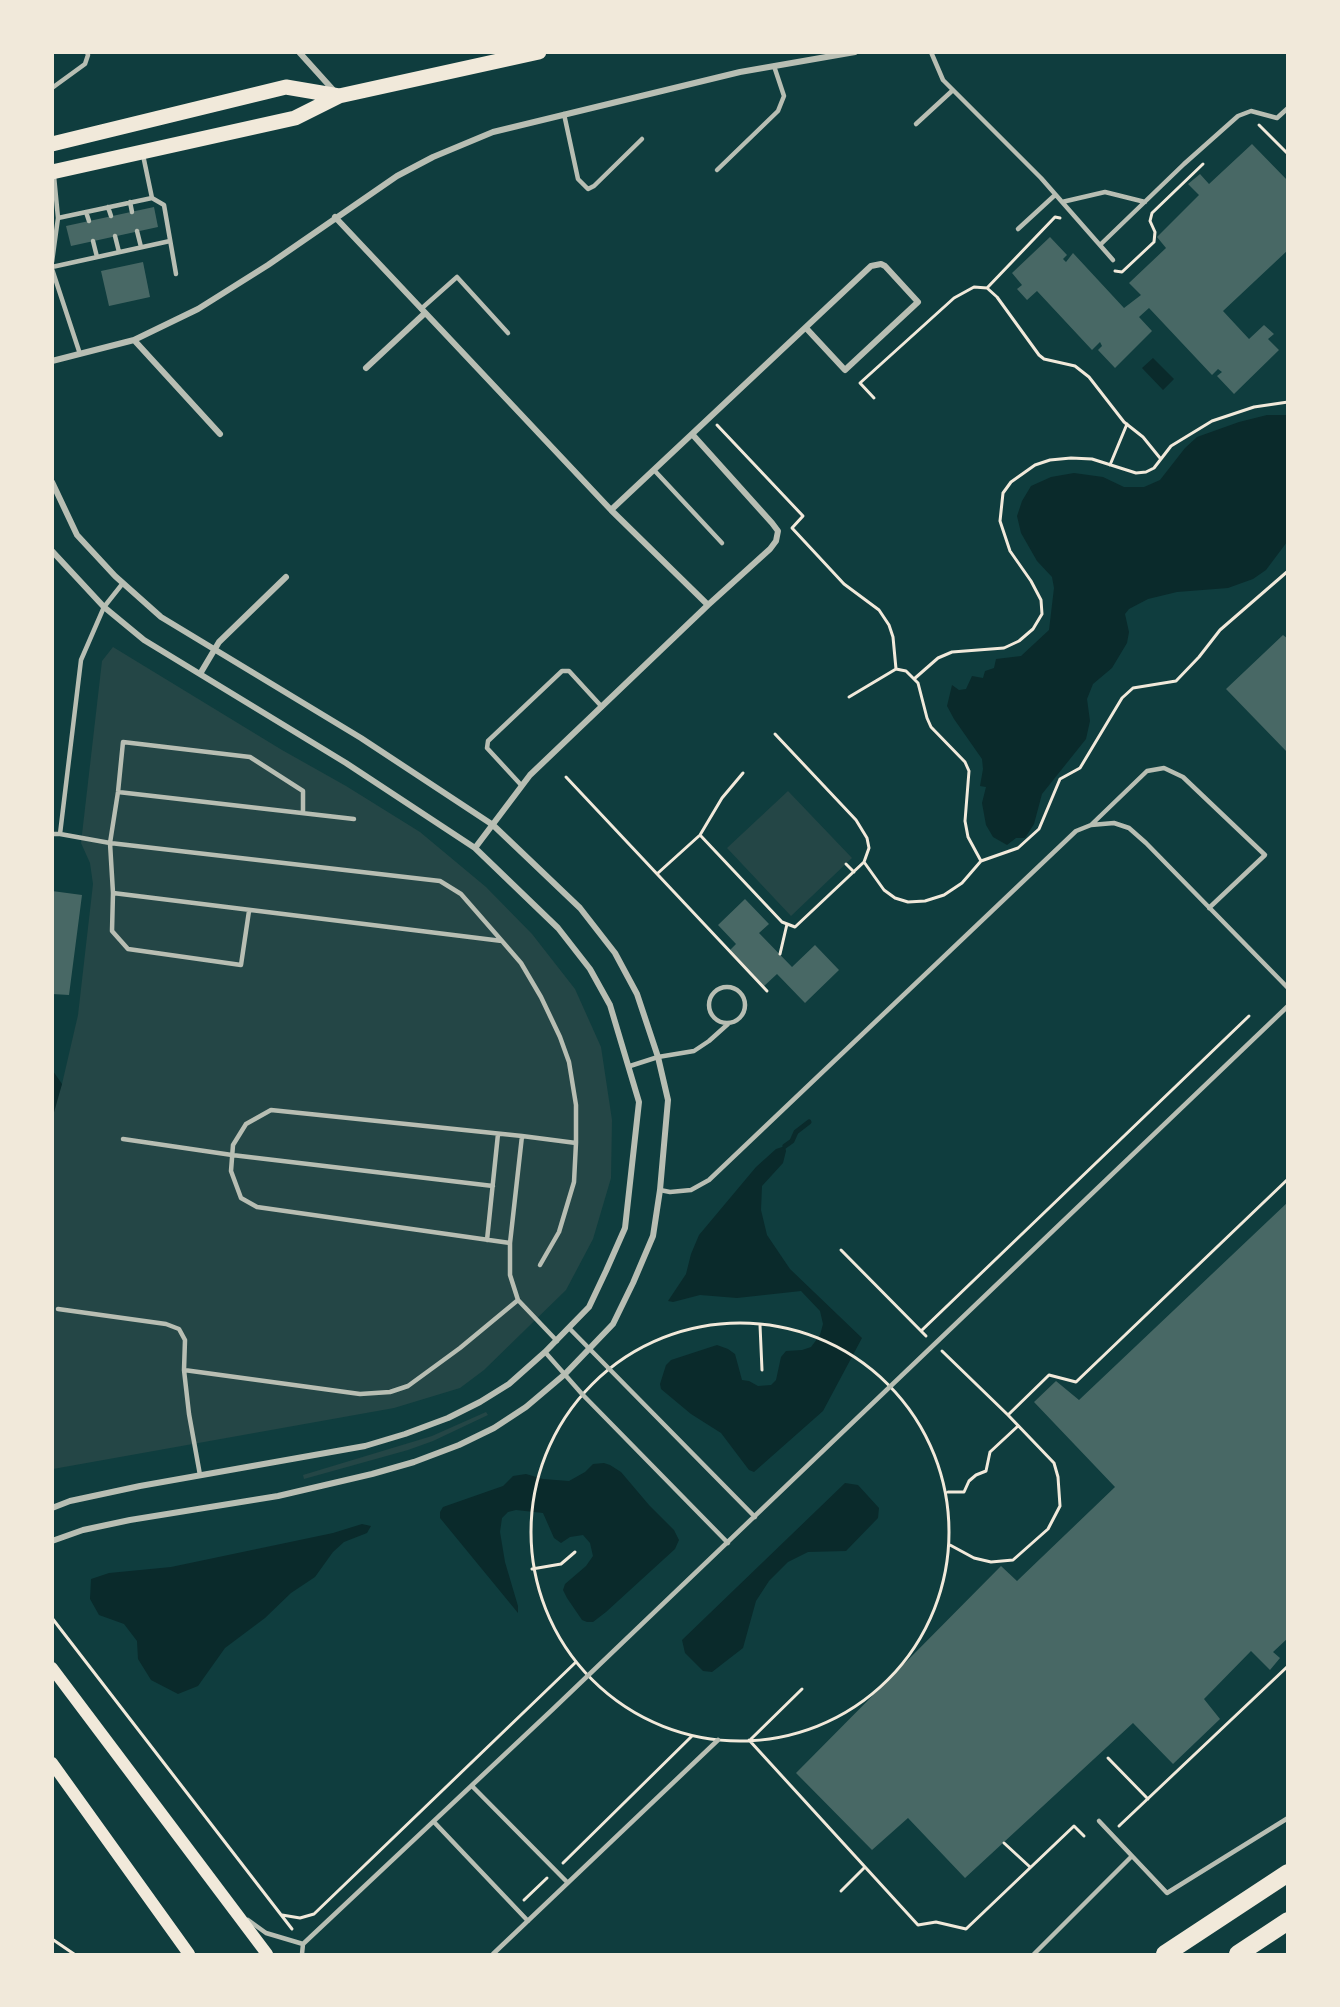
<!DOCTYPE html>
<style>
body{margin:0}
#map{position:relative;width:1340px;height:2007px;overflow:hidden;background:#0f3d3e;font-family:Poppins,sans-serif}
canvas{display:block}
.frame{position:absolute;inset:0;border:54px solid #f1e9da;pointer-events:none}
</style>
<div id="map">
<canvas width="1340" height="2007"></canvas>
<div class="frame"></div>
</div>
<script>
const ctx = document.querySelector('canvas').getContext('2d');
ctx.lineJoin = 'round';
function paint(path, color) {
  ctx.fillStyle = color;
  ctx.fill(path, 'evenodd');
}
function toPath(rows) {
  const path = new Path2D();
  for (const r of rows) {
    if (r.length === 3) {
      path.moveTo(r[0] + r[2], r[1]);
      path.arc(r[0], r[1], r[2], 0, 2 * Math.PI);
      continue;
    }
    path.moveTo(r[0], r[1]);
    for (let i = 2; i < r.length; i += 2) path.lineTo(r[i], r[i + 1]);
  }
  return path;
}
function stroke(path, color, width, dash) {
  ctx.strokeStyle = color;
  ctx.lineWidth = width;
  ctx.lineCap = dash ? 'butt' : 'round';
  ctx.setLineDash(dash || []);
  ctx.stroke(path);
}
paint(toPath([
 [113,647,282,750,346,786,420,832,486,887,532,934,575,989,601,1047,612,1120,611,1178,593,1239,566,1290,484,1370,460,1388,394,1408,53,1469,52,1113,62,1084,78,1015,93,884,90,863,81,843,102,661],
 [788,791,852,858,791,916,727,848],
 [486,1412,488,1415,433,1441,408,1450,304,1479,303,1475,432,1436]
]), '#244646');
paint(toPath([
 [1153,358,1174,379,1163,390,1142,368],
 [1267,415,1287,415,1287,542,1266,570,1253,579,1228,588,1177,592,1148,599,1129,609,1125,614,1129,632,1127,643,1112,668,1093,684,1087,699,1090,721,1086,739,1042,794,1034,824,1025,838,1016,838,1007,845,993,837,986,825,982,803,986,787,980,786,983,769,982,759,954,719,947,706,952,685,959,690,966,689,972,676,983,678,985,671,994,668,996,659,1021,656,1049,630,1054,588,1052,577,1037,561,1021,533,1017,516,1022,501,1031,486,1051,477,1074,473,1103,477,1124,487,1144,487,1160,480,1185,448,1197,437,1239,422],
 [53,1071,62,1084,53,1116],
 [785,1146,786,1151,783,1163,762,1186,761,1210,767,1235,790,1269,862,1338,823,1411,754,1472,749,1470,721,1433,691,1414,661,1389,660,1384,666,1365,671,1360,717,1345,728,1349,735,1354,742,1380,749,1381,758,1386,771,1385,776,1380,781,1357,786,1351,802,1350,811,1347,820,1335,823,1324,820,1311,801,1291,737,1298,700,1295,673,1302,668,1301,686,1274,691,1254,699,1235,756,1167,776,1149],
 [604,1463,610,1465,621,1472,649,1505,674,1530,679,1540,675,1549,606,1612,593,1622,587,1622,582,1620,567,1598,563,1590,565,1584,586,1566,593,1556,590,1543,583,1535,570,1537,561,1543,554,1538,543,1513,516,1510,508,1512,502,1518,500,1532,505,1562,518,1606,518,1613,440,1518,440,1512,443,1507,503,1486,513,1476,526,1474,543,1479,569,1481,585,1472,593,1464],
 [845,1483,858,1485,879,1508,878,1518,846,1551,808,1552,788,1562,769,1581,756,1601,743,1648,712,1672,703,1671,685,1653,682,1640],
 [362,1524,371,1526,367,1533,344,1542,333,1552,315,1577,291,1593,265,1618,225,1648,198,1686,178,1694,151,1680,138,1659,137,1641,124,1624,99,1615,90,1599,91,1579,109,1573,171,1567,333,1533]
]), '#0a2a2b');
stroke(toPath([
 [785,1146,792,1141,796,1132,809,1122]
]), '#0a2a2b', 5);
paint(toPath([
 [1252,144,1288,181,1288,250,1223,311,1249,339,1264,325,1274,334,1268,339,1279,350,1234,394,1217,376,1222,372,1218,369,1212,375,1149,308,1139,317,1152,331,1115,368,1098,350,1102,346,1100,342,1092,350,1037,291,1027,300,1017,289,1022,285,1012,273,1050,237,1067,255,1063,259,1066,262,1073,253,1124,308,1141,295,1129,283,1166,248,1157,237,1199,195,1188,184,1200,174,1209,184],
 [154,207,158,227,71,246,66,226],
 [143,262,150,297,109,306,101,271],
 [1283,635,1288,639,1288,753,1226,689],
 [52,891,82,895,69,995,52,994],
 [745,899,769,924,759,933,792,967,815,945,839,970,805,1003,777,974,763,987,729,951,736,944,718,925],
 [1288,1202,1288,1638,1273,1652,1280,1658,1270,1670,1251,1651,1204,1699,1220,1719,1173,1764,1133,1723,965,1878,908,1818,872,1850,796,1773,1001,1566,1017,1581,1115,1487,1034,1402,1056,1381,1079,1400]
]), '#486865');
stroke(toPath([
 [1259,125,1288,154],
 [1115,271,1122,272,1154,242,1155,232,1150,221,1152,213,1203,164],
 [987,288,1055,217,1060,218],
 [874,398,860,383,954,298,974,287,987,288,997,297,1039,355,1044,359,1075,366,1089,377,1124,422,1143,437,1160,458],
 [717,425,803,516,792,528,844,584,879,610,889,625,893,637,896,669],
 [1110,465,1127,424],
 [914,679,938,658,952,652,1004,648,1019,641,1033,629,1042,614,1041,600,1031,581,1010,551,1000,521,1003,493,1011,482,1035,465,1050,460,1071,458,1092,459,1136,473,1146,472,1154,468,1171,446,1212,421,1254,407,1288,402],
 [849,697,896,669,906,671,918,683,927,718,931,727,965,762,969,771,965,821,968,837,981,861],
 [775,734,856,820,867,838,869,848,864,862,884,890,895,898,908,902,925,901,944,895,962,883,981,861,1018,848,1039,829,1060,779,1080,768,1122,698,1133,688,1176,681,1199,657,1220,630,1288,571],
 [566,777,767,991],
 [700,835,782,922,795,927,864,862],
 [846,864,854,872],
 [658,873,700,835,722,798,743,773],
 [780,954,787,924],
 [841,1250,926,1336],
 [740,1532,209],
 [760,1325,762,1370],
 [921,1331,1249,1016],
 [942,1351,1008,1415],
 [948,1492,964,1492,969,1481,976,1475,986,1471,990,1452,1018,1426],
 [950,1545,974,1558,991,1562,1013,1560,1048,1529,1060,1506,1058,1477,1054,1463,1008,1415,1049,1375,1076,1382,1288,1179],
 [532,1569,561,1564,575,1552],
 [52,1618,292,1929],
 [751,1739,802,1689],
 [749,1740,918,1925,936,1922,966,1929,1074,1826,1084,1836],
 [1108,1758,1148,1799],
 [1119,1826,1288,1666],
 [1004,1843,1030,1867],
 [563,1863,692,1736],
 [841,1891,865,1867],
 [524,1900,547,1878],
 [282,1915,300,1918,314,1914,576,1662],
 [52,1939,74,1954]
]), '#f1e9da', 3);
stroke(toPath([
 [931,52,943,80,1041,178,1113,260],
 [52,88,85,64,88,55,87,52],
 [564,114,578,179,588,189,594,186,642,139],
 [916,124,953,90],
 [143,155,152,198,164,205,176,274],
 [717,170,778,111,784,96,774,66],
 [130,202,132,212],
 [1062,202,1105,192,1145,202],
 [108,207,111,216],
 [86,212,89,221],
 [58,218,152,198],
 [1018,229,1055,195],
 [137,231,141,247],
 [115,236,119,252],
 [93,241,97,257],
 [1100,245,1184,164,1238,116,1251,111,1277,118,1288,108],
 [52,262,58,218,54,176],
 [52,267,170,241],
 [52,269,80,354],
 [421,309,457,277,508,333],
 [654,470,722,543],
 [522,786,487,748,488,741,562,671,569,671,602,707],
 [118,792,354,819],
 [303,813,303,791,250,757,123,742,118,792,110,843,113,893,502,941],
 [1091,825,1147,771,1164,768,1183,777,1265,855,1209,908],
 [52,834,60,834,81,660,104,607,123,583],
 [60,834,110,843,440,881,461,894,502,941,521,963,541,997,560,1037,569,1062,576,1105,576,1143],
 [113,893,112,931,128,949,241,965,249,911],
 [727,1005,18],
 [630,1066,658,1057,694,1051,709,1041,728,1024],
 [123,1139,232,1155,493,1186],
 [660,1190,670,1192,691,1190,709,1180,1076,831,1091,825,1114,823,1129,828,1146,843,1288,988],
 [487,1240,498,1134],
 [510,1243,257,1207,241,1198,231,1171,233,1145,246,1124,271,1110,522,1136],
 [540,1265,559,1232,574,1182,576,1143,522,1136,510,1243,510,1275,518,1300,557,1341],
 [58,1309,166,1324,179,1329,185,1340,184,1370,360,1394,390,1392,408,1386,460,1348,518,1300],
 [569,1328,755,1517],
 [545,1352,582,1394,728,1543],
 [184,1370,189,1414,200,1475],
 [472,1786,568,1883],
 [1099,1821,1167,1893,1288,1818],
 [434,1822,528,1921],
 [248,1920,266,1933,303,1944],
 [302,1954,303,1944,552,1710,1288,1006],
 [493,1954,718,1740],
 [1034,1954,1132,1856]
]), '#b8beb3', 4.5);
stroke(toPath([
 [299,52,335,92],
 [335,217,611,510,708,605],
 [134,340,220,434],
 [52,361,134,340,198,309,268,265,397,176,433,157,493,132,740,72,855,52],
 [366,368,425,313],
 [52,482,77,535,115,576,161,617,361,738,493,825,580,908,615,953,637,994,658,1057,668,1100,660,1190,653,1236,633,1283,613,1324,565,1374,526,1407,494,1428,459,1445,414,1462,372,1474,278,1496,130,1520,83,1530,52,1541],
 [611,510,871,266,881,264,885,266,918,302,845,370,806,328],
 [52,551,104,607,144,640,346,763,475,848,558,928,590,969,610,1005,639,1102,625,1228,606,1271,589,1307,545,1352,509,1384,480,1402,448,1418,405,1434,365,1446,140,1486,70,1501,52,1508],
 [200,674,219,642,286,577],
 [475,848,530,775,708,605,770,549,776,541,778,531,772,523,692,434]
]), '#b8beb3', 6);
stroke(toPath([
 [52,1668,267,1954],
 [52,1763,189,1954]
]), '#f1e9da', 12);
stroke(toPath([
 [52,144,286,87,339,96],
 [52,172,295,118,339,96,539,52]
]), '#f1e9da', 15);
stroke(toPath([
 [1165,1954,1288,1873],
 [1238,1954,1288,1921]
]), '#f1e9da', 18);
</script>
